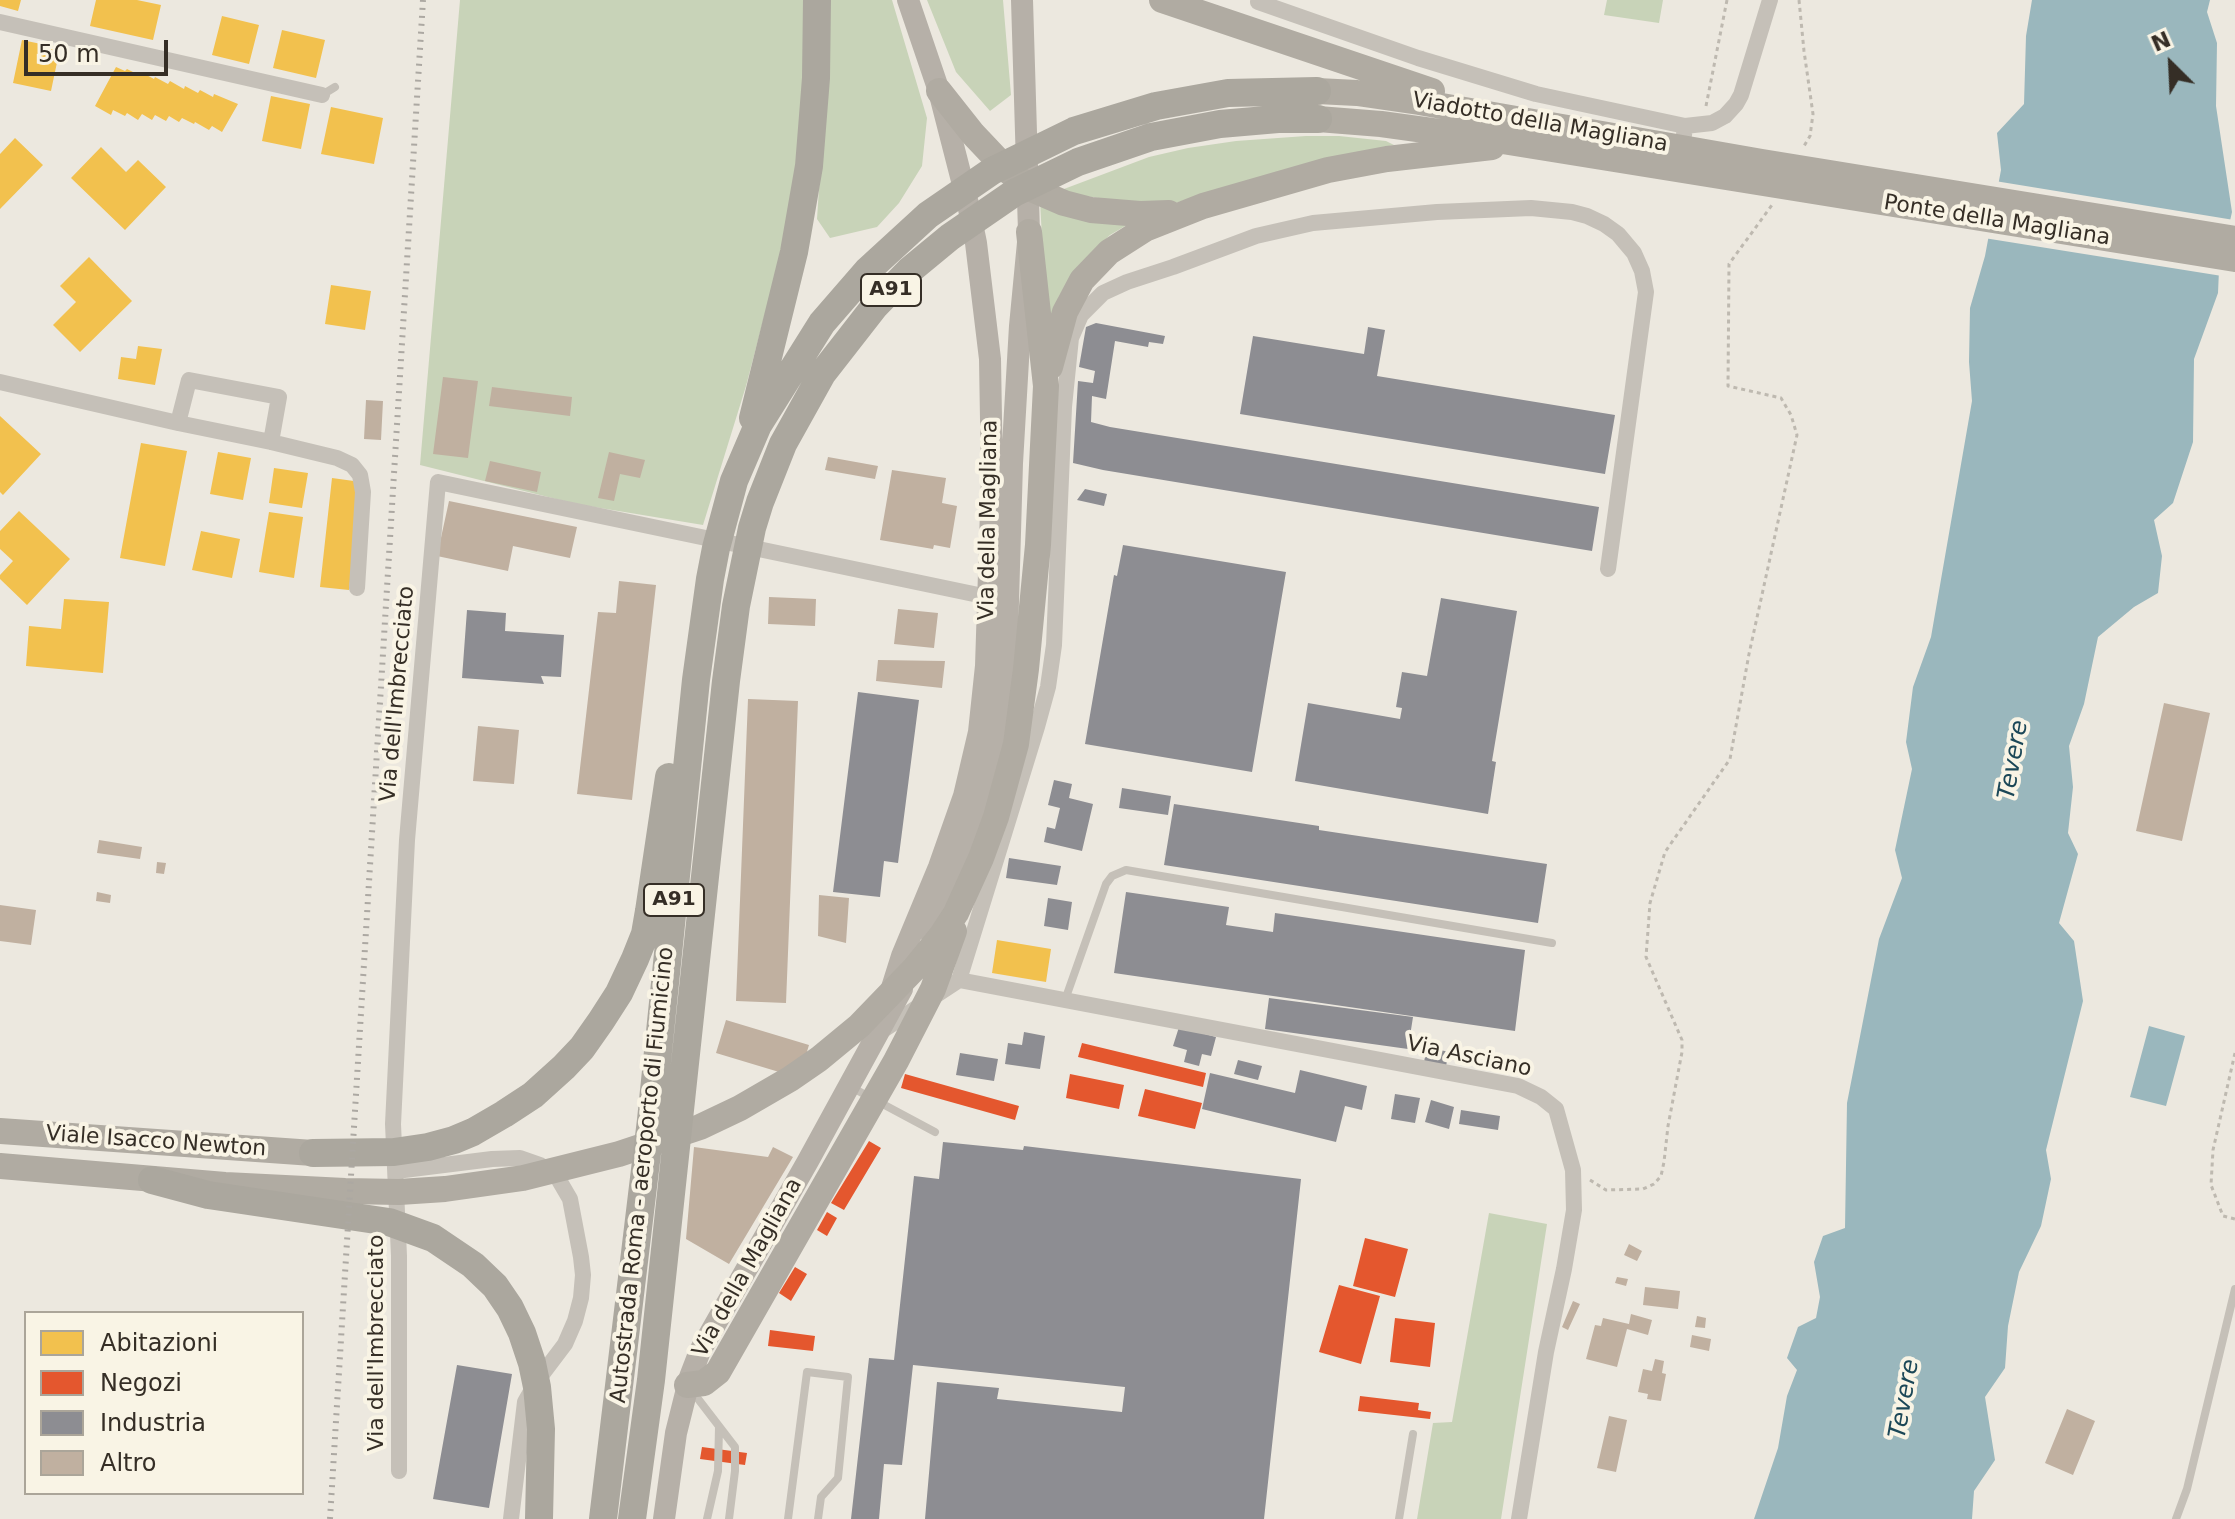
<!DOCTYPE html>
<style>
body{margin:0}
#map{position:relative;width:2235px;height:1519px;overflow:hidden;background:#ece8df;font-family:"DejaVu Sans",sans-serif}
canvas{display:block}
.legend{position:absolute;left:24px;top:1311px;width:280px;height:184px;box-sizing:border-box;background:#f9f4e5;border:2px solid #aba599;margin:0;padding:10px 14px;list-style:none;font-size:24px;color:#352e26}
.legend li{display:flex;align-items:center;gap:16px;height:40px}
.legend b{width:40px;border:2px solid #aba599}
.north{position:absolute;left:2131px;top:24px;width:80px;height:80px;-webkit-text-stroke:6px #f9f4e5;paint-order:stroke;rotate:336deg;font-size:22px;font-weight:700;line-height:32px;text-align:center;color:#352e26}
.north::after{content:'';display:block;margin:auto;width:28px;height:36px;background:#352e26;clip-path:polygon(50% 0,100% 100%,50% 72%,0 100%)}
.scale{position:absolute;left:24px;top:40px;width:144px;height:36px;box-sizing:border-box;border:4px solid #352e26;border-top:0;padding-left:10px;font-size:24px;line-height:28px;white-space:nowrap;color:#352e26;-webkit-text-stroke:6px #f9f4e5;paint-order:stroke}
</style>
<div id="map">
<canvas width="2235" height="1519"></canvas>
<ul class="legend">
<li><b style="height:22px;background:#f2c14e"></b>Abitazioni</li>
<li><b style="height:22px;background:#e4572e"></b>Negozi</li>
<li><b style="height:22px;background:#8d8d92"></b>Industria</li>
<li><b style="height:22px;background:#c0b0a0"></b>Altro</li>
</ul>
<div class="north">N</div>
<div class="scale">50 m</div>
</div>
<script>
const ctx = document.querySelector('canvas').getContext('2d');
ctx.lineJoin = 'round';
function paint(path, color) {
  ctx.fillStyle = color;
  ctx.fill(path, 'evenodd');
}
function toPath(rows) {
  const path = new Path2D();
  for (const r of rows) {
    path.moveTo(r[0], r[1]);
    for (let i = 2; i < r.length; i += 2) path.lineTo(r[i], r[i + 1]);
  }
  return path;
}
function stroke(path, color, width, dash) {
  ctx.strokeStyle = color;
  ctx.lineWidth = width;
  ctx.lineCap = dash ? 'butt' : 'round';
  ctx.setLineDash(dash || []);
  ctx.stroke(path);
}
function write(font, color, halo, rows, align = 'center') {
  ctx.font = font + ' "DejaVu Sans",sans-serif';
  ctx.lineWidth = 8;
  ctx.setLineDash([]);
  ctx.textBaseline = 'middle';
  ctx.strokeStyle = halo;
  ctx.fillStyle = color;
  for (const [text, x, y, turn = 0] of rows) {
    ctx.save();
    ctx.translate(x, y);
    ctx.rotate((+turn || 0) * Math.PI / 180);
    ctx.textAlign = isNaN(turn) ? turn : align;
    if (halo) ctx.strokeText(text, 0, 0);
    ctx.fillText(text, 0, 0);
    ctx.restore();
  }
}
paint(toPath([
 [460,0,805,0,805,96,793,207,746,386,703,525,576,504,420,465],
 [827,0,892,0,927,118,922,166,899,203,877,227,830,238,817,219,829,37],
 [927,0,1003,0,1011,95,990,111,956,72],
 [1607,0,1663,0,1659,23,1604,15],
 [1306,136,1339,136,1386,141,1394,145,1309,163,1162,207,1056,192,1149,157,1188,148,1236,141],
 [1040,200,1137,219,1110,235,1078,266,1059,296,1047,334],
 [1489,1213,1547,1224,1501,1519,1417,1519,1433,1423,1452,1422]
]), '#c8d3b8');
paint(toPath([
 [2032,0,2210,0,2207,12,2217,43,2216,106,2232,212,2219,270,2218,293,2194,359,2193,442,2173,503,2154,520,2162,556,2158,593,2134,607,2098,637,2084,704,2069,746,2073,787,2068,833,2078,854,2059,923,2074,941,2083,1001,2046,1150,2051,1179,2041,1226,2019,1272,2008,1326,2005,1368,1985,1397,1995,1460,1974,1491,1972,1519,1754,1519,1778,1448,1787,1396,1797,1370,1787,1358,1798,1327,1816,1318,1820,1297,1814,1262,1823,1236,1845,1228,1847,1103,1879,939,1902,878,1895,850,1912,769,1906,742,1913,687,1931,637,1972,401,1969,362,1970,308,1985,256,2001,170,1997,133,2024,104,2026,36],
 [2149,1026,2185,1036,2166,1106,2130,1097]
]), '#9ab7bd');
paint(toPath([
 [1995,181,2234,220,2222,276,1984,238]
]), '#ece8df');
paint(toPath([
 [0,0,21,0,18,11,0,6],
 [96,0,137,0,161,5,153,40,90,26],
 [222,16,259,25,249,64,212,55],
 [282,30,325,40,316,78,273,68],
 [22,40,60,48,51,91,13,83],
 [116,67,125,71,127,69,139,75,141,72,154,79,155,77,168,84,170,81,184,89,185,86,198,93,200,90,213,97,214,94,238,104,222,132,212,126,209,130,195,122,194,124,182,118,179,122,169,116,166,121,155,115,152,120,142,114,138,120,127,113,125,116,113,110,111,115,95,106],
 [271,96,310,104,301,149,262,141],
 [331,107,383,118,374,164,321,154],
 [15,138,43,165,0,209,0,154],
 [101,147,126,172,138,160,166,187,125,230,71,178],
 [89,257,132,301,80,352,53,325,76,302,60,286],
 [331,285,371,291,365,330,325,324],
 [138,346,162,349,155,385,118,379,121,357,136,359],
 [0,416,41,454,3,495,0,492],
 [141,443,187,451,165,566,120,558],
 [218,452,251,458,243,500,210,494],
 [274,468,308,473,302,508,269,503],
 [332,478,361,482,349,590,320,587],
 [19,511,70,559,27,605,0,579,0,575,13,561,0,549,0,531],
 [269,512,303,517,294,578,259,572],
 [201,531,240,539,232,578,192,570],
 [64,599,109,602,103,673,26,666,29,626,61,629],
 [997,940,1051,949,1046,982,992,973]
]), '#f2c14e');
paint(toPath([
 [1082,1043,1206,1073,1203,1087,1078,1057],
 [905,1074,1019,1106,1015,1120,901,1088],
 [1070,1074,1124,1085,1119,1109,1066,1098],
 [1145,1089,1202,1103,1195,1129,1138,1116],
 [869,1141,881,1148,844,1210,831,1203],
 [827,1212,837,1218,827,1236,817,1230],
 [1365,1238,1408,1249,1395,1297,1353,1286],
 [795,1267,807,1274,791,1301,779,1293],
 [1339,1285,1380,1296,1361,1364,1319,1352],
 [1395,1318,1435,1323,1430,1367,1390,1362],
 [770,1330,815,1336,813,1351,768,1346],
 [1360,1396,1419,1403,1418,1410,1431,1412,1430,1419,1358,1411],
 [702,1447,747,1453,745,1465,700,1459]
]), '#e4572e');
paint(toPath([
 [1096,323,1165,336,1163,344,1149,342,1148,347,1115,341,1106,399,1092,396,1091,422,1110,427,1599,507,1592,551,1103,470,1073,463,1078,381,1093,383,1095,371,1079,367,1086,327],
 [1368,327,1385,330,1377,376,1615,415,1605,474,1240,414,1253,336,1364,354],
 [1085,489,1107,494,1104,506,1077,500],
 [1123,545,1286,572,1252,772,1085,744,1114,575,1117,576],
 [1441,598,1517,611,1492,761,1496,762,1488,814,1295,781,1308,703,1400,719,1402,708,1396,707,1402,672,1427,676],
 [467,610,506,613,505,631,564,635,561,677,541,676,544,684,462,678],
 [858,692,919,700,898,863,884,861,880,897,833,892],
 [1054,780,1072,784,1069,798,1093,804,1082,851,1044,842,1047,827,1055,829,1060,808,1048,805],
 [1122,788,1171,796,1168,815,1119,808],
 [1174,804,1319,826,1319,830,1352,835,1547,864,1538,923,1164,865],
 [1009,858,1061,866,1057,885,1006,878],
 [1126,892,1229,907,1226,925,1273,932,1275,913,1525,950,1515,1031,1114,973],
 [1048,898,1072,902,1068,930,1044,926],
 [1269,998,1413,1017,1408,1049,1265,1029],
 [1179,1027,1216,1037,1211,1056,1202,1054,1199,1066,1184,1062,1187,1050,1173,1046],
 [1024,1032,1045,1036,1040,1069,1005,1064,1008,1043,1022,1045],
 [1427,1047,1449,1052,1446,1066,1424,1062],
 [960,1053,998,1059,994,1081,956,1075],
 [1238,1060,1262,1066,1258,1080,1234,1074],
 [1300,1070,1367,1086,1362,1110,1345,1106,1336,1142,1202,1109,1210,1073,1295,1093],
 [1395,1094,1420,1098,1415,1123,1391,1119],
 [1431,1100,1454,1107,1449,1129,1425,1122],
 [1461,1110,1500,1116,1498,1130,1459,1124],
 [943,1142,1023,1150,1024,1146,1301,1179,1264,1519,925,1519,937,1382,999,1388,997,1399,1122,1412,1125,1387,913,1365,902,1465,884,1464,879,1519,851,1519,869,1358,894,1360,914,1176,939,1179],
 [457,1365,512,1374,489,1508,433,1499]
]), '#8d8d92');
paint(toPath([
 [443,377,478,381,468,458,433,454],
 [492,387,572,397,570,416,489,406],
 [366,400,383,401,381,440,364,439],
 [609,452,645,460,640,478,620,474,614,501,598,498],
 [828,457,878,466,875,479,825,470],
 [490,461,541,472,537,492,485,481],
 [892,470,946,478,942,503,957,506,950,548,934,545,933,549,880,540],
 [449,501,577,527,570,558,513,546,508,571,437,556],
 [619,581,656,585,632,800,577,794,598,612,616,613],
 [769,597,816,599,815,626,768,624],
 [898,609,938,613,934,648,894,644],
 [878,660,945,661,942,688,876,681],
 [748,699,798,701,786,1003,736,1001],
 [2164,703,2210,713,2182,841,2136,831],
 [478,726,519,730,514,784,473,781],
 [99,840,142,847,140,859,97,853],
 [157,862,166,863,164,874,156,873],
 [97,892,111,895,110,903,96,901],
 [819,895,849,898,846,943,818,936],
 [0,905,36,910,31,945,0,941],
 [726,1020,809,1045,799,1078,716,1053],
 [694,1147,768,1157,773,1147,793,1157,729,1264,686,1239],
 [1629,1244,1642,1251,1637,1261,1624,1255],
 [1617,1277,1628,1279,1626,1286,1615,1283],
 [1645,1287,1680,1291,1678,1309,1643,1305],
 [1573,1301,1580,1304,1568,1330,1562,1327],
 [1631,1314,1652,1320,1648,1335,1627,1329,1617,1367,1586,1359,1595,1325,1601,1326,1603,1318,1629,1324],
 [1697,1316,1706,1318,1705,1328,1695,1327],
 [1692,1335,1711,1339,1709,1351,1690,1347],
 [1655,1359,1664,1361,1662,1373,1666,1374,1661,1401,1647,1399,1648,1394,1638,1392,1643,1369,1652,1371],
 [2067,1409,2095,1421,2073,1475,2045,1463],
 [1609,1416,1627,1420,1616,1472,1597,1468]
]), '#c0b0a0');
stroke(toPath([
 [1799,0,1804,51,1813,114,1810,136,1804,146],
 [1706,106,1727,0],
 [2235,1053,2213,1150,2211,1185,2223,1216,2235,1219],
 [1590,1180,1606,1190,1643,1189,1654,1184,1661,1176,1664,1162,1668,1126,1682,1052,1682,1040,1646,957,1650,903,1665,852,1730,759,1749,654,1797,435,1791,415,1781,398,1728,386,1729,264,1772,205]
]), '#beb9b0', 3, [4, 4]);
stroke(toPath([
 [322,95,335,87],
 [1065,1000,1106,884,1112,876,1126,870,1552,943],
 [849,1086,935,1132],
 [692,1391,735,1447,735,1471,729,1519],
 [707,1519,718,1471,719,1427],
 [788,1519,807,1372,848,1377,838,1478,821,1497,818,1519],
 [1399,1519,1413,1434],
 [2176,1519,2187,1489,2235,1289]
]), '#c5c0b8', 8);
stroke(toPath([
 [1258,2,1418,58,1536,94,1685,126],
 [0,22,322,95],
 [1684,135,1685,126,1712,123,1725,116,1736,104,1741,95,1770,0],
 [0,382,178,423,271,442,337,458,352,465,360,475,363,492,357,588],
 [178,423,189,380,279,397,271,442],
 [959,980,1518,1086,1541,1097,1556,1109,1573,1170,1574,1210,1564,1269,1546,1352,1519,1519],
 [880,1032,959,980,1037,727,1048,687,1054,645,1064,407,1071,338,1081,315,1103,293,1127,282,1173,267,1256,236,1313,223,1437,212,1531,208,1572,212,1587,216,1604,224,1618,234,1634,253,1642,271,1646,292,1608,569],
 [396,1171,492,1159,520,1158,540,1165,556,1175,570,1199,581,1257,583,1275,581,1298,575,1321,565,1344,537,1381,525,1402,511,1519],
 [399,1471,399,1256,393,1124,407,840,438,482,988,597]
]), '#c5c0b8', 16);
stroke(toPath([
 [931,934,961,868,986,793,995,753,1006,671,1012,463,1020,326,1029,232,1022,0],
 [890,994,902,956,939,867,964,796,979,732,986,666,992,479,990,359,976,243,968,204,939,91,908,0],
 [664,1519,676,1433,690,1377,700,1351,808,1161,902,989]
]), '#b6b0a8', 22);
stroke(toPath([
 [1162,0,1432,91],
 [939,91,973,134,1008,171,1034,190,1064,203,1091,210,1140,214,1169,213],
 [1317,91,1357,93,1419,102,1762,162,2235,239],
 [1318,119,1381,124,1490,139,2235,259],
 [1050,367,1065,312,1082,280,1109,252,1145,229,1203,206,1328,170,1387,159,1492,147],
 [0,1131,313,1153],
 [0,1166,225,1185,345,1191,399,1192,445,1189,523,1178,619,1154,700,1127,740,1108,790,1079,819,1059,859,1026,915,968,941,936,956,913,981,858,996,817,1016,744,1026,669,1038,545,1046,386,1029,232],
 [687,1385,704,1383,718,1372,896,1061,933,989,954,931]
]), '#b0aba2', 26);
stroke(toPath([
 [753,418,794,252,809,166,816,78,817,0],
 [313,1153,394,1152,428,1147,454,1140,473,1132,504,1114,533,1095,564,1067,582,1048,601,1021,619,993,635,959,645,934,649,911,669,777],
 [152,1180,208,1195,389,1222,433,1238,473,1265,495,1286,510,1308,522,1333,532,1363,537,1387,541,1429,539,1519],
 [603,1519,651,1120,696,680,710,579,716,548,734,481,758,425,822,323,868,270,928,215,992,171,1074,131,1156,106,1228,93,1317,91],
 [632,1519,651,1380,726,681,736,606,752,528,760,502,783,444,822,374,875,306,910,270,950,237,1014,193,1078,162,1151,137,1220,124,1278,119,1318,119]
]), '#aba79e', 28);
stroke(toPath([
 [330,1519,423,0]
]), '#aca8a2', 6, [2, 6]);
for (const [x, y, w] of [
 [891,290,60],
 [674,900,60]
]) {
  const box = new Path2D();
  box.roundRect(x - w / 2, y - 16, w, 32, 6);
  ctx.fillStyle = '#f9f4e5';
  ctx.fill(box);
  stroke(box, '#352e26', 2);
}
write('bold 20px', '#352e26', null, [
 ["A91",891,290],
 ["A91",674,900]
]);
write('22px', '#352e26', '#f9f4e5', [
 ["Viadotto della Magliana",1540,123,10],
 ["Ponte della Magliana",1997,221,9],
 ["Via della Magliana",989,520,-89],
 ["Via dell'Imbrecciato",398,694,-85],
 ["Via Asciano",1469,1057,12],
 ["Viale Isacco Newton",156,1142,4],
 ["Autostrada Roma - aeroporto di Fiumicino",643,1175,-84],
 ["Via della Magliana",748,1268,-61],
 ["Via dell'Imbrecciato",377,1343,-90]
]);
write('italic 24px', '#1b4757', '#f9f4e5', [
 ["Tevere",2014,760,-80],
 ["Tevere",1905,1399,-80]
]);
</script>
